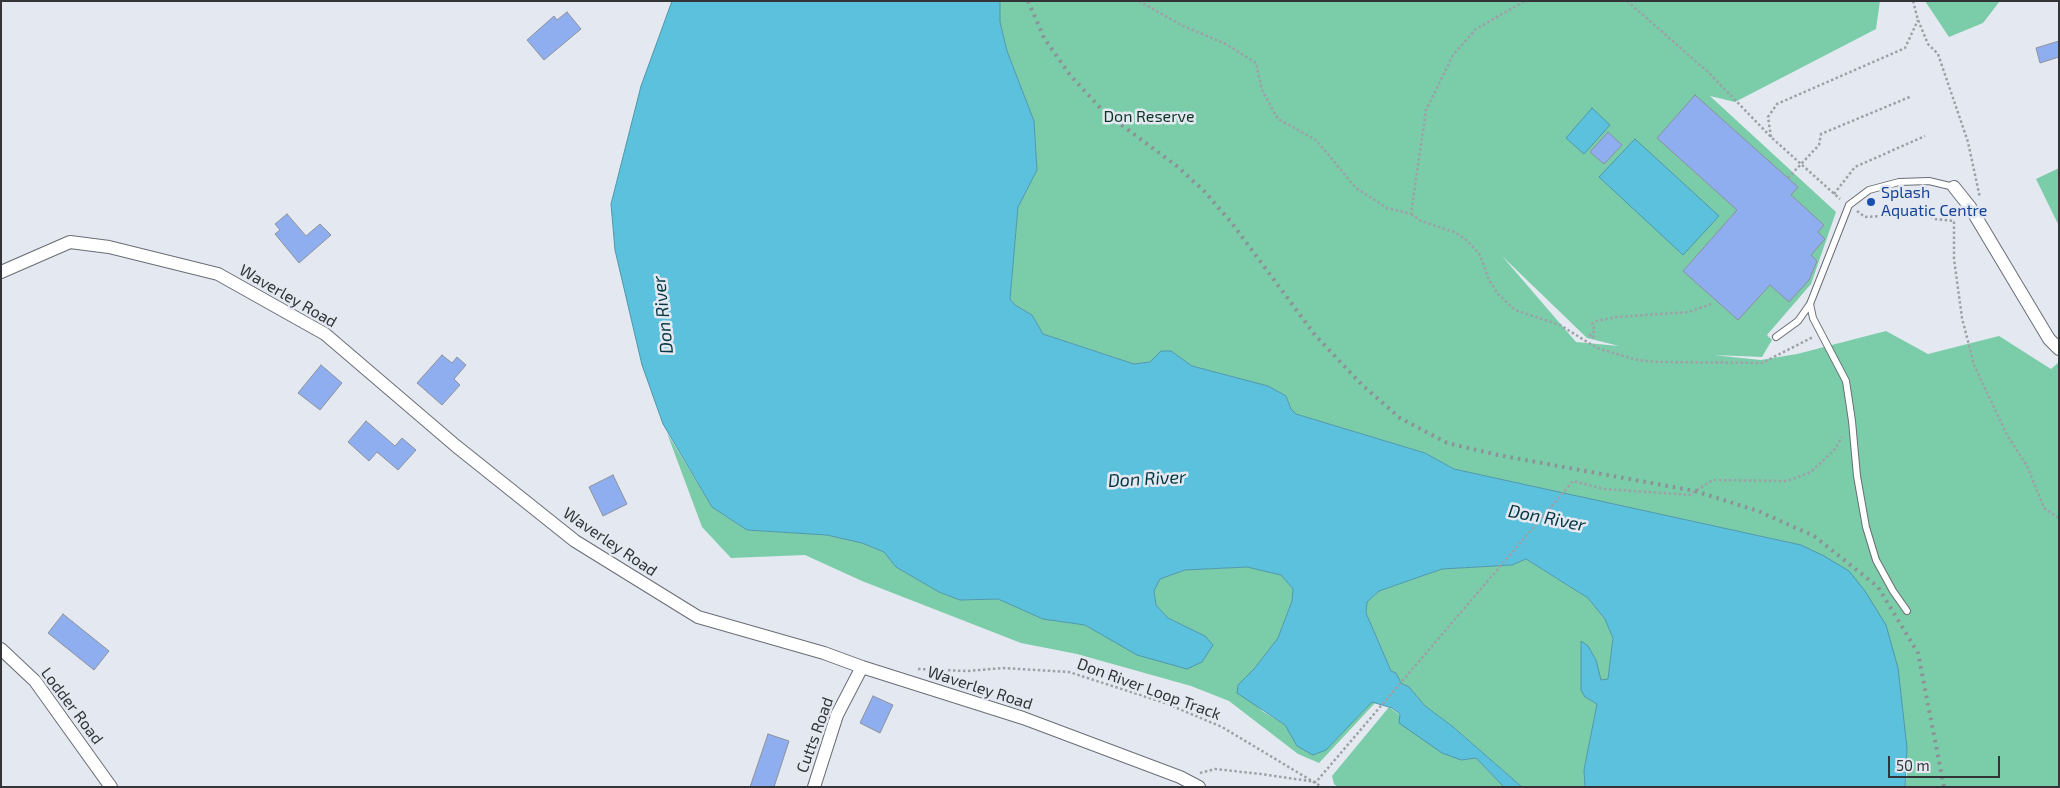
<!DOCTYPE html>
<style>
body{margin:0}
#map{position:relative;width:2060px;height:788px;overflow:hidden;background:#e4e9f1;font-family:"Exo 2",sans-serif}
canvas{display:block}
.frame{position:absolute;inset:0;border:2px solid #323437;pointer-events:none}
.scale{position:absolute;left:1888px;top:756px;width:112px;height:22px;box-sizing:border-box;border:2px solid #323437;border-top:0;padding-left:6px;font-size:15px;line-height:18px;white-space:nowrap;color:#323437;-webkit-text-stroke:4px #e4e9f1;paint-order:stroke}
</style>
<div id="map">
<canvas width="2060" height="788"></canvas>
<div class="frame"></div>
<div class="scale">50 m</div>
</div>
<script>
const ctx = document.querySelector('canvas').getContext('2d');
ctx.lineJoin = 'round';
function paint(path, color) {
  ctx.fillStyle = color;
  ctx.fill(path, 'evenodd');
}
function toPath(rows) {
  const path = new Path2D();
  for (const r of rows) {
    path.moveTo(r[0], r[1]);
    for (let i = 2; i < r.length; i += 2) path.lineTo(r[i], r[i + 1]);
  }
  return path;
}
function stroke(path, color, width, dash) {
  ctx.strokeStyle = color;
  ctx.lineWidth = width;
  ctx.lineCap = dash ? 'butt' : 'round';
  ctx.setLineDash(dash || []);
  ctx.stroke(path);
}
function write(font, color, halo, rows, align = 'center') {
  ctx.font = font + ' "Exo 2",sans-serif';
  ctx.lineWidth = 5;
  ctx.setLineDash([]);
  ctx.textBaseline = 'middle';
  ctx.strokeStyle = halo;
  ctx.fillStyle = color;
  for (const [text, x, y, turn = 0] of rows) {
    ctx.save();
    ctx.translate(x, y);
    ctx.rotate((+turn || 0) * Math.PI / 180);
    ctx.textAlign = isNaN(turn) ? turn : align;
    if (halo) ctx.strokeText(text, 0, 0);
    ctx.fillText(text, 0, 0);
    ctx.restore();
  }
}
paint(toPath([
 [1000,1,1880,1,1876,29,1735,102,1710,96,1836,212,1811,284,1767,335,1772,340,1762,357,1713,355,1761,360,1797,354,1886,331,1928,354,1999,336,2051,369,2059,362,2059,787,1905,787,1908,768,1849,571,1801,545,1454,469,1425,453,1296,414,1291,409,1286,396,1268,386,1192,366,1171,351,1161,351,1150,362,1134,364,1043,334,1032,315,1015,305,1010,299,1018,207,1037,170,1034,121,1007,51,1000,22],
 [1502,256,1587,338,1619,346,1576,342],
 [1925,1,2000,1,1983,23,1949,37],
 [2059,168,2059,226,2036,179],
 [667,433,712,507,747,530,827,535,862,543,884,552,896,567,939,592,960,600,998,599,1044,619,1085,625,1107,637,1205,636,1168,618,1156,605,1154,591,1160,579,1185,570,1247,567,1281,575,1293,589,1292,601,1278,638,1254,669,1238,685,1262,711,1285,725,1297,746,1326,750,1372,702,1375,703,1319,763,1298,754,1229,701,1191,686,1077,654,1021,643,862,581,805,555,731,558,702,527],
 [1526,559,1588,598,1605,619,1613,638,1608,679,1600,681,1596,660,1588,646,1585,697,1597,704,1584,770,1585,787,1522,787,1452,726,1425,706,1409,687,1401,683,1396,673,1391,671,1366,613,1367,602,1379,591,1442,569,1512,565],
 [1389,707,1461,760,1476,758,1504,787,1338,787,1334,784,1332,776]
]), '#7bcda9');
const water = toPath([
 [672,1,1000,1,1000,22,1007,51,1034,121,1037,170,1018,207,1010,299,1015,305,1032,315,1043,334,1134,364,1150,362,1161,351,1171,351,1192,366,1268,386,1286,396,1291,409,1296,414,1425,453,1454,469,1801,545,1824,556,1849,571,1865,591,1886,625,1898,668,1907,748,1905,787,1585,787,1584,770,1597,704,1585,697,1581,690,1581,641,1588,646,1596,660,1601,680,1608,679,1613,638,1605,619,1588,598,1526,559,1512,565,1442,569,1379,591,1367,602,1366,613,1391,671,1396,673,1401,683,1409,687,1425,706,1452,726,1522,787,1504,787,1476,758,1461,760,1442,753,1399,723,1400,714,1392,708,1372,702,1326,750,1313,755,1297,746,1285,725,1237,693,1238,685,1254,669,1278,638,1292,601,1293,589,1281,575,1247,567,1185,570,1160,579,1154,591,1156,605,1168,618,1205,636,1213,645,1202,662,1187,669,1137,655,1085,625,1043,619,998,599,960,600,939,592,896,567,884,552,862,543,827,535,747,530,712,507,663,424,642,365,615,250,611,204,641,86,672,1],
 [1592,108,1610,125,1584,154,1566,138,1592,108],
 [1635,139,1719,216,1683,255,1599,177,1635,139]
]);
paint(water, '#5bc1dd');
stroke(water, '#4f97ab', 1);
const building = toPath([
 [567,12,581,29,544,60,527,40,554,16,557,20,567,12],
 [2059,41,2059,57,2040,63,2036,48,2059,41],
 [1695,95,1798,187,1791,195,1824,225,1818,232,1825,239,1811,255,1817,261,1809,280,1789,302,1770,285,1738,320,1683,271,1737,210,1657,138,1695,95],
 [1608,132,1622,145,1604,164,1590,152,1608,132],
 [287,214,306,236,320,224,331,235,299,263,275,234,280,230,275,224,287,214],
 [442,355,452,363,457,357,466,365,454,379,460,385,442,405,417,383,442,355],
 [321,365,342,383,320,410,298,393,321,365],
 [366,421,395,446,402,438,416,450,398,470,377,452,369,461,348,442,366,421],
 [613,475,627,504,603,516,589,487,613,475],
 [63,614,109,651,94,670,48,633,63,614],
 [873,696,893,705,880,733,860,723,873,696],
 [768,734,789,741,774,787,750,787,768,734]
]);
paint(building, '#8eaef0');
stroke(building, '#8d9199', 1);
const lane = toPath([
 [1810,304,1813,318,1846,381,1852,421,1857,476,1866,527,1876,560,1893,591,1907,611],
 [1776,337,1798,321,1810,304,1849,205,1869,190,1899,182,1929,181,1954,187]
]);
const street = toPath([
 [1954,187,1970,207,2049,339,2059,349],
 [1,272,70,242,109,247,218,274,325,334,456,446,575,541,698,617,824,653,862,667,1023,718,1180,777,1199,787],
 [1,649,35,681,111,787],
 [814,787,837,715,862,667]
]);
stroke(lane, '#696d75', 8);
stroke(street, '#696d75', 14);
stroke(toPath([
 [1139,1,1183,26,1226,44,1256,63,1262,90,1278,119,1316,140,1356,188,1387,208,1411,214,1426,110,1453,55,1476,29,1525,1],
 [1627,1,1708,72,1772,138,1840,199],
 [1913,1,1918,20,1928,44,1938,54,1968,142,1980,198],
 [1771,137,1768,117,1777,104,1905,48,1918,20],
 [1788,178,1819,145,1821,134,1912,96],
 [1834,194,1855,167,1925,136],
 [1857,211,1865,217,1882,216,1899,210,1918,207,1934,219,1954,221,1954,259,1962,318,1974,365,2007,435,2027,466,2044,508,2059,518],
 [1411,214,1421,221,1454,232,1464,238,1479,253,1489,280,1498,294,1515,310,1560,325,1597,348,1637,360,1659,362,1762,363,1813,337],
 [1594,336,1592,338,1590,335,1595,331,1592,324,1596,321,1617,317,1689,312,1711,304],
 [918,669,967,671,1003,668,1069,672,1165,703,1222,727,1322,787],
 [1200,773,1215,769,1261,774,1316,782,1573,481,1604,489,1691,495,1695,491,1713,480,1787,481,1811,472,1835,449,1842,437]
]), '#9da1a7', 2.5, [2.5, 2.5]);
stroke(lane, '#fff', 6);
stroke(street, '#fff', 12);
stroke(toPath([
 [1028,1,1044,38,1070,75,1103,111,1178,167,1204,191,1231,222,1315,335,1362,385,1400,418,1447,443,1498,455,1695,491,1758,511,1814,536,1878,587,1918,653,1944,787]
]), '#8d9196', 4, [2.5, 5]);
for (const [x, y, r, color] of [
 [1871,202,5,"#1a4fb4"]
]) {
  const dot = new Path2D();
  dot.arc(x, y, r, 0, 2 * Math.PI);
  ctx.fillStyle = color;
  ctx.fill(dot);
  stroke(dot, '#e4e9f1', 2);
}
write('16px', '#0e3627', '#e4e9f1', [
 ["Don Reserve",1149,117]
]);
write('16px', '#164399', '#e4e9f1', [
 ["Splash",1881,193],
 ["Aquatic Centre",1881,211]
], 'left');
write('16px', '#323437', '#e4e9f1', [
 ["Waverley Road",288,296,30],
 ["Waverley Road",610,542,34],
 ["Waverley Road",980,688,18],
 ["Don River Loop Track",1149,689,20],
 ["Lodder Road",72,706,53],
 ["Cutts Road",815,735,-70]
]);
write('italic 18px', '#043642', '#e4e9f1', [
 ["Don River",663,315,-96],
 ["Don River",1147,479,-3],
 ["Don River",1547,518,11]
]);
</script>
